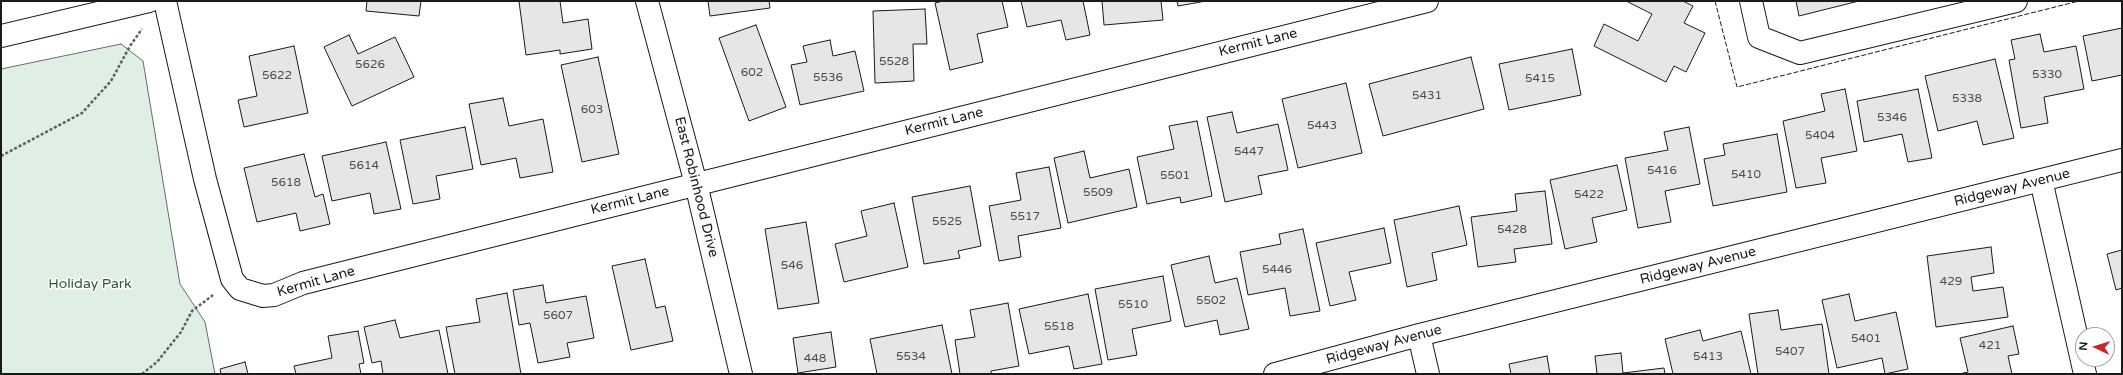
<!DOCTYPE html>
<style>
body{margin:0}
#map{position:relative;width:2123px;height:375px;overflow:hidden;background:#fff;font-family:"Varela Round",sans-serif}
canvas{display:block}
.frame{position:absolute;inset:0;border:2px solid #1a1a1a;pointer-events:none}
.north{position:absolute;left:2075px;top:327px;width:40px;height:40px;box-sizing:border-box;background:#fff;border:1px solid #a3a3a3;border-radius:50%;rotate:274deg;font-size:11px;font-weight:700;line-height:16px;text-align:center;color:#1a1a1a}
.north::after{content:'';display:block;margin:auto;width:14px;height:18px;background:#c62828;clip-path:polygon(50% 0,100% 100%,50% 72%,0 100%)}
</style>
<div id="map">
<canvas width="2123" height="375"></canvas>
<div class="frame"></div>
<div class="north">N</div>
</div>
<script>
const ctx = document.querySelector('canvas').getContext('2d');
ctx.lineJoin = 'round';
function paint(path, color) {
  ctx.fillStyle = color;
  ctx.fill(path, 'evenodd');
}
function toPath(rows) {
  const path = new Path2D();
  for (const r of rows) {
    path.moveTo(r[0], r[1]);
    for (let i = 2; i < r.length; i += 2) path.lineTo(r[i], r[i + 1]);
  }
  return path;
}
function stroke(path, color, width, dash) {
  ctx.strokeStyle = color;
  ctx.lineWidth = width;
  ctx.lineCap = dash ? 'butt' : 'round';
  ctx.setLineDash(dash || []);
  ctx.stroke(path);
}
function write(font, color, halo, rows, align = 'center') {
  ctx.font = font + ' "Varela Round",sans-serif';
  ctx.lineWidth = 3;
  ctx.setLineDash([]);
  ctx.textBaseline = 'middle';
  ctx.strokeStyle = halo;
  ctx.fillStyle = color;
  for (const [text, x, y, turn = 0] of rows) {
    ctx.save();
    ctx.translate(x, y);
    ctx.rotate((+turn || 0) * Math.PI / 180);
    ctx.textAlign = isNaN(turn) ? turn : align;
    if (halo) ctx.strokeText(text, 0, 0);
    ctx.fillText(text, 0, 0);
    ctx.restore();
  }
}
const green = toPath([
 [121,44,143,61,180,284,205,322,215,374,1,374,1,69,121,44]
]);
paint(green, '#e0efe3');
stroke(green, '#6a6a6a', 1);
const building = toPath([
 [367,1,421,1,419,16,366,11,367,1],
 [519,1,560,1,563,23,588,19,592,49,560,54,560,50,526,55,519,1],
 [708,1,769,1,770,8,710,16,708,1],
 [943,1,1002,1,1008,27,977,34,983,62,950,70,935,3,943,1],
 [1021,1,1083,1,1090,35,1066,40,1061,20,1027,27,1021,1],
 [1102,1,1161,1,1163,20,1104,25,1102,1],
 [1177,1,1206,1,1178,6,1177,1],
 [1626,1,1683,1,1693,6,1684,23,1705,33,1686,72,1674,66,1666,82,1594,46,1604,24,1638,41,1652,14,1626,1],
 [1796,1,1859,1,1799,16,1796,1],
 [925,9,927,44,913,44,914,81,875,83,873,11,925,9],
 [756,25,786,107,749,121,719,38,756,25],
 [2122,28,2122,75,2092,81,2083,36,2122,28],
 [2040,34,2044,52,2076,46,2084,89,2044,97,2048,123,2021,128,2009,60,2015,59,2011,40,2040,34],
 [349,35,358,54,395,37,414,77,352,106,324,47,349,35],
 [830,40,833,56,855,51,864,91,800,105,791,65,807,62,803,46,830,40],
 [294,46,308,113,244,127,238,100,257,96,249,56,294,46],
 [1572,49,1581,95,1509,110,1499,64,1572,49],
 [598,57,619,154,582,162,561,65,598,57],
 [1471,57,1484,109,1383,136,1369,84,1471,57],
 [1995,59,2014,138,1983,145,1977,121,1938,131,1925,76,1995,59],
 [1346,83,1362,153,1298,168,1282,99,1346,83],
 [1845,89,1857,151,1821,158,1826,183,1796,188,1783,121,1825,111,1821,94,1845,89],
 [1918,89,1932,158,1908,162,1902,134,1864,142,1857,101,1918,89],
 [503,98,509,126,543,119,553,172,520,178,516,158,481,165,469,104,503,98],
 [1232,112,1237,133,1278,124,1288,170,1258,176,1262,194,1225,202,1207,117,1232,112],
 [1197,121,1212,196,1181,203,1180,197,1147,204,1137,157,1174,149,1169,126,1197,121],
 [465,127,473,169,436,176,440,199,413,204,400,140,465,127],
 [1689,127,1700,184,1665,191,1671,222,1638,228,1625,158,1668,150,1664,132,1689,127],
 [1777,134,1787,192,1713,206,1704,159,1725,155,1723,144,1777,134],
 [386,142,401,209,374,214,370,193,332,201,322,156,386,142],
 [1084,151,1090,178,1129,169,1137,207,1068,223,1054,158,1084,151],
 [304,154,315,197,323,194,330,224,300,231,296,213,257,222,244,168,304,154],
 [1617,165,1627,210,1592,218,1597,242,1565,249,1550,180,1617,165],
 [1049,167,1061,228,1018,236,1021,257,999,261,989,206,1021,200,1016,173,1049,167],
 [970,186,981,246,958,251,960,258,924,264,912,197,970,186],
 [1545,191,1552,244,1514,249,1516,262,1478,267,1471,217,1517,211,1515,194,1545,191],
 [894,203,908,267,844,282,835,244,867,236,861,211,894,203],
 [1459,206,1467,245,1432,253,1437,280,1407,287,1394,220,1459,206],
 [806,222,819,303,778,309,765,229,806,222],
 [1384,228,1391,263,1349,272,1356,300,1330,306,1316,243,1384,228],
 [1303,229,1320,311,1290,316,1285,288,1248,295,1240,252,1281,244,1279,234,1303,229],
 [1991,247,1994,273,1971,277,1973,291,2003,287,2008,317,1936,327,1927,256,1991,247],
 [2122,250,2122,288,2116,290,2107,254,2122,250],
 [1209,256,1215,283,1237,278,1249,329,1220,335,1217,320,1185,327,1171,265,1209,256],
 [645,259,656,308,665,306,673,341,631,350,612,266,645,259],
 [1163,276,1171,321,1132,329,1137,355,1108,360,1095,289,1163,276],
 [543,285,546,303,586,296,594,338,567,343,570,357,538,363,530,323,519,325,513,290,543,285],
 [507,293,521,374,455,374,446,327,480,322,476,299,507,293],
 [1088,294,1102,364,1074,369,1069,346,1029,354,1019,309,1088,294],
 [1849,294,1855,321,1896,312,1908,369,1885,374,1882,358,1837,368,1822,300,1849,294],
 [1008,303,1019,366,991,371,991,374,960,374,955,340,975,337,970,310,1008,303],
 [1778,310,1781,330,1822,324,1829,374,1758,374,1749,314,1778,310],
 [395,320,400,338,439,330,448,374,383,374,381,361,372,363,364,327,395,320],
 [942,325,952,374,877,374,870,339,942,325],
 [2013,326,2019,354,2008,356,2012,374,1959,374,1968,372,1960,338,2013,326],
 [1700,330,1703,341,1741,331,1751,374,1673,374,1665,339,1700,330],
 [358,331,364,363,359,364,361,374,296,374,294,366,332,358,328,336,358,331],
 [831,332,836,367,798,373,793,338,831,332],
 [1621,353,1623,373,1664,368,1665,374,1597,374,1595,356,1621,353],
 [1547,356,1550,374,1511,374,1509,364,1547,356],
 [245,362,248,374,221,374,220,369,245,362]
]);
paint(building, '#e6e6e6');
stroke(building, '#1a1a1a', 1);
const minor = toPath([
 [165,1,205,179,232,279,240,289,263,296,274,295,303,283,1427,1],
 [647,1,696,184,741,374],
 [1751,1,1759,37,1800,53,2016,1],
 [1,36,149,1],
 [2041,180,2085,374],
 [1419,335,1428,374],
 [1275,374,1419,335,2122,160]
]);
stroke(minor, '#1a1a1a', 24);
stroke(toPath([
 [1,156,82,113,111,81,130,46,142,29],
 [142,374,157,362,181,332,192,311,213,295]
]), '#5f5f5f', 2.5, [3, 2]);
stroke(minor, '#fff', 22);
stroke(toPath([
 [1715,1,1737,87,2079,1]
]), '#1a1a1a', 1, [5, 2]);
write('12px', '#4d4d4d', null, [
 ["5528",894,62],
 ["5626",370,65],
 ["602",752,73],
 ["5330",2047,75],
 ["5622",277,76],
 ["5536",828,78],
 ["5415",1540,79],
 ["5431",1427,96],
 ["5338",1967,99],
 ["603",592,110],
 ["5346",1892,118],
 ["5443",1322,126],
 ["5404",1820,136],
 ["5447",1249,152],
 ["5614",364,166],
 ["5416",1662,171],
 ["5410",1746,175],
 ["5501",1175,176],
 ["5618",286,183],
 ["5509",1098,193],
 ["5422",1589,195],
 ["5517",1025,217],
 ["5525",947,222],
 ["5428",1512,230],
 ["546",792,266],
 ["5446",1277,270],
 ["429",1951,282],
 ["5502",1211,301],
 ["5510",1133,305],
 ["5607",558,316],
 ["5518",1059,327],
 ["5401",1866,339],
 ["421",1990,346],
 ["5407",1790,352],
 ["5534",911,357],
 ["5413",1708,357],
 ["448",815,359]
]);
write('14px', '#1a1a1a', '#fff', [
 ["Kermit Lane",1258,43,-14],
 ["Kermit Lane",944,122,-14],
 ["East Robinhood Drive",696,187,76],
 ["Ridgeway Avenue",2012,188,-14],
 ["Kermit Lane",630,201,-14],
 ["Ridgeway Avenue",1698,266,-14],
 ["Kermit Lane",316,282,-16],
 ["Ridgeway Avenue",1384,345,-15]
]);
write('14px', '#2b5a34', '#fff', [
 ["Holiday Park",90,284]
]);
</script>
